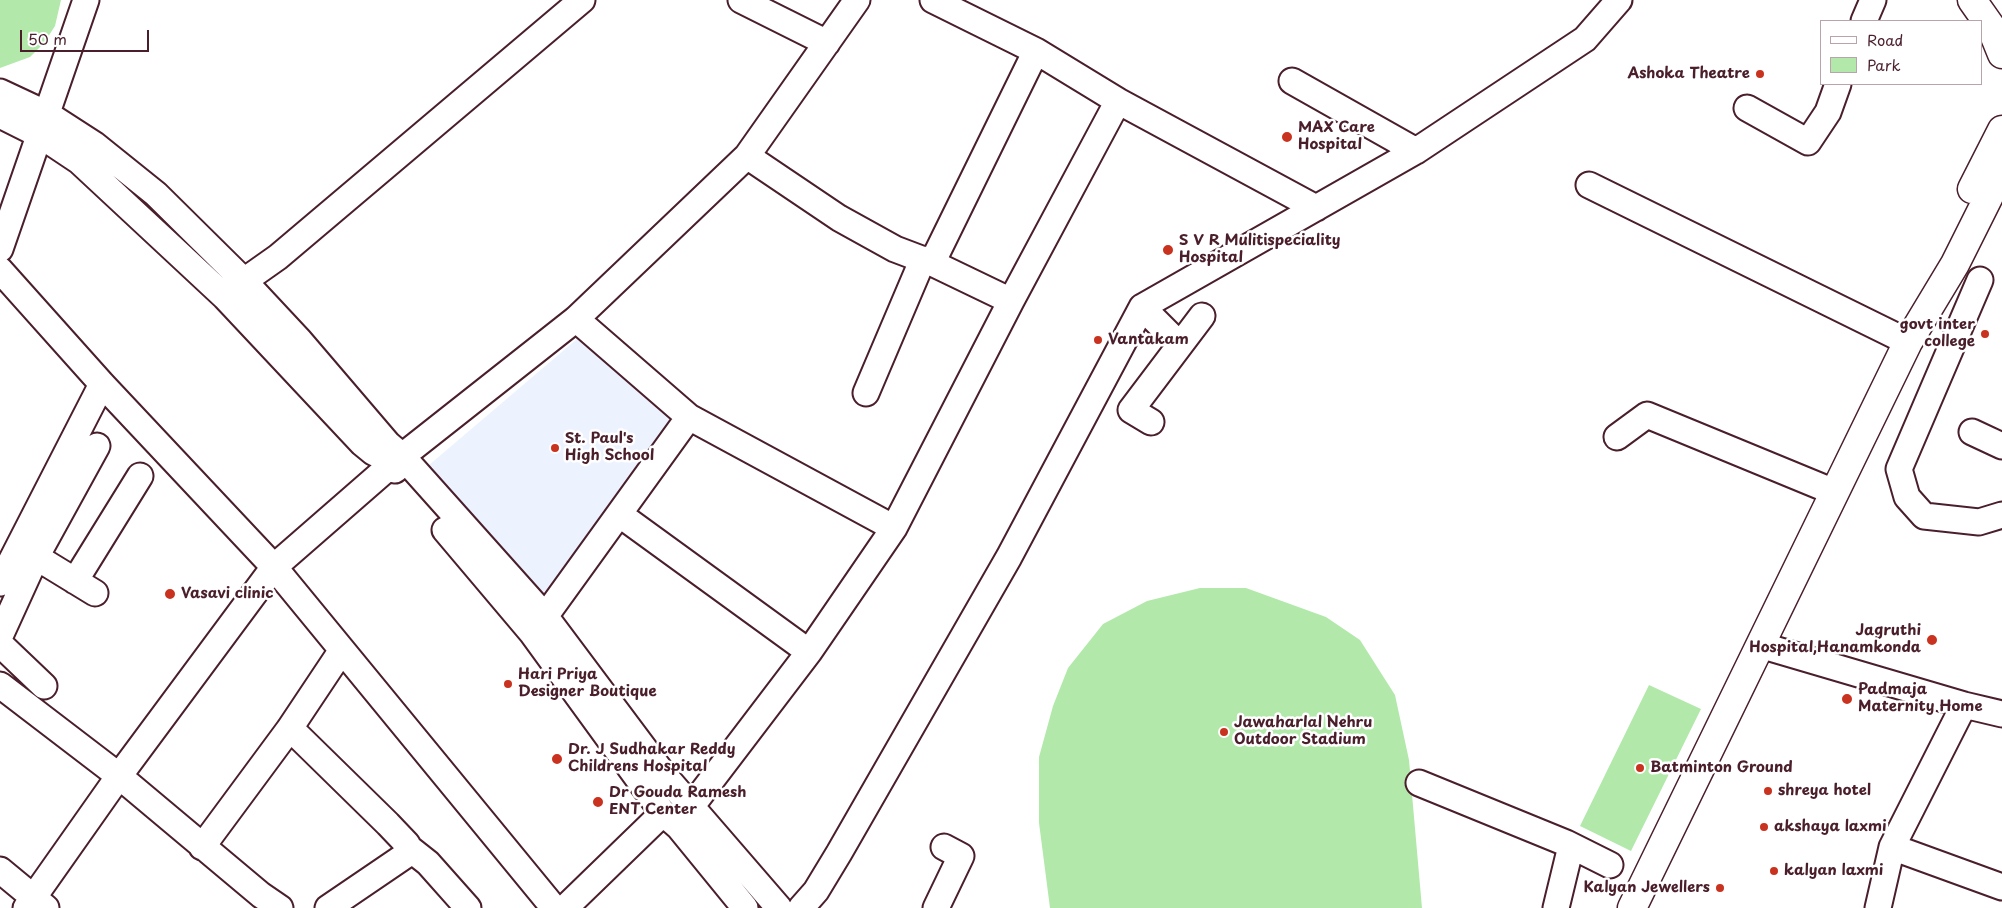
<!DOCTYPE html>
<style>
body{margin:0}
#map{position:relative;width:2002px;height:908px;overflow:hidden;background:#fff;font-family:"Playpen Sans",sans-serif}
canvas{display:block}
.legend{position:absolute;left:1820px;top:20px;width:162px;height:65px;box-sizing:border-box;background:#fff;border:1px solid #b7a5aa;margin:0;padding:6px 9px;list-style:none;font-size:15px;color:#4a1f2b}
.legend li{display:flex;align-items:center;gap:10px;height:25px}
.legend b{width:25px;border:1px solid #b7a5aa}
.scale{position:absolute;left:20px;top:30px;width:129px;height:22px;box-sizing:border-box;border:2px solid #4a1f2b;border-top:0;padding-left:6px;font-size:15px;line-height:18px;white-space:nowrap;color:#4a1f2b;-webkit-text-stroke:4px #fff;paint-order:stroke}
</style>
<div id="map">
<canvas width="2002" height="908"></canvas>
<ul class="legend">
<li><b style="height:6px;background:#fff"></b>Road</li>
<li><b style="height:14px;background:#b2e9ab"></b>Park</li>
</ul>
<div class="scale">50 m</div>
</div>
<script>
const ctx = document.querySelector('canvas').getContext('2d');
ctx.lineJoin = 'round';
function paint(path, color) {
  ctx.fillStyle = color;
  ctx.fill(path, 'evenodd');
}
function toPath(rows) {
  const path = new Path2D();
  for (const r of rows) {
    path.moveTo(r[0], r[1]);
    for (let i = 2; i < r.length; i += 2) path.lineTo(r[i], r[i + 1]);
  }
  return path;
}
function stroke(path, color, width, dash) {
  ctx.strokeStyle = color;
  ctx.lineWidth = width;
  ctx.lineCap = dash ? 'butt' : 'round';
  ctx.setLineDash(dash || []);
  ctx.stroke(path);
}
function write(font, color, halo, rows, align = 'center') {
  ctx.font = font + ' "Playpen Sans",sans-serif';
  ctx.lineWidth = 5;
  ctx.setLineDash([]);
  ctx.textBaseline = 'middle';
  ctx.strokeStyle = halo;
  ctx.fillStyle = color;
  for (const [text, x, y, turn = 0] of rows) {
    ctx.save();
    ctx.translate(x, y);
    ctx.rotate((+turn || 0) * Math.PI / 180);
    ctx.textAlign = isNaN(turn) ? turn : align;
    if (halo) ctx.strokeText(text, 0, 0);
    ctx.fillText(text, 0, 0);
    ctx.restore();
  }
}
paint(toPath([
 [577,339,676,425,546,600,422,471]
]), '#ecf2fe');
paint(toPath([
 [0,0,61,0,55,26,44,43,30,57,0,68],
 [1200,588,1246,588,1326,617,1360,640,1395,695,1409,760,1422,908,1050,908,1039,823,1039,757,1053,706,1068,668,1103,624,1147,601],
 [1649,685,1701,709,1631,851,1580,826]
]), '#b2e9ab');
const minor = toPath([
 [741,0,827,43],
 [933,0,1036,51,1118,101],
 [1864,21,1873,0],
 [1292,81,1416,151],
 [0,92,47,114,95,145,156,194,244,281,300,341,388,444,402,456,545,616,664,775,779,908],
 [1747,108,1808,142,1828,112,1838,84],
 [0,115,40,135,79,161,225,297,362,443,373,452,385,458,395,470],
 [747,156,839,218,895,249,932,263,1036,51],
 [1589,185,1908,342],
 [0,249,86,0],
 [932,263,1011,301],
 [0,270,102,384,274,567,554,908],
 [1980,280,1899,469,1907,497,1924,516,1979,522,2002,515],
 [244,281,278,257,582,0],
 [1142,307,1180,345],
 [576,319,689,417,894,528,809,652,691,807],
 [866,393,923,259],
 [1151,422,1131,410,1202,316],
 [1972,432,2002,446],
 [1617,437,1647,415,1834,492],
 [619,514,689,417],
 [894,528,1011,301,1118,101,1316,208],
 [445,530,532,633,663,813,679,827,745,908],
 [23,549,95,593],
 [75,581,140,476],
 [0,583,102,384],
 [536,629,619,514,809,652],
 [0,636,36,557,97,446],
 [0,644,44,686],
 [1760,645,1964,705,2002,714],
 [0,685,119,776,261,895,280,908],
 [290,728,388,824,407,844,409,848,406,855,328,908],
 [1419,783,1566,843,1610,865],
 [202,847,290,728,342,650],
 [1892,847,2002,887],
 [409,848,428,863,468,908],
 [0,870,46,908],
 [26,908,119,776,274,567,391,465,576,319,747,156,857,0],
 [565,908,663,813],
 [801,908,816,891,839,853,1009,557,1142,307,1416,151,1585,39,1619,0],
 [936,908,961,856,944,847],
 [1556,908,1571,846],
 [1878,908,1892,847,1964,705]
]);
const major = toPath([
 [1972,189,2002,130],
 [1632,908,1908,342,1955,264,2002,170]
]);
const highway = toPath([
 [1972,0,1991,27,2002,54]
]);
stroke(minor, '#4a1f2b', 29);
stroke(major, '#4a1f2b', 31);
stroke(highway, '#4a1f2b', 31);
stroke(minor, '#fff', 25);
stroke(major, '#fff', 28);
stroke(highway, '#fff', 28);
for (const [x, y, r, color] of [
 [1760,74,5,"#c8321e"],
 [1287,137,6,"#c8321e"],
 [1168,250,6,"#c8321e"],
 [1985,334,5,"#c8321e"],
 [1098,340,5,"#c8321e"],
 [555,448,5,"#c8321e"],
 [170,594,6,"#c8321e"],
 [1932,640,6,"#c8321e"],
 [508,684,5,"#c8321e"],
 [1847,699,6,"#c8321e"],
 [1224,732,5,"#c8321e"],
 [557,759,6,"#c8321e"],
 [1640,768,5,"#c8321e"],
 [1768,791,5,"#c8321e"],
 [598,802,6,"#c8321e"],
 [1764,827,5,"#c8321e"],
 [1774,871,5,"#c8321e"],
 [1720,888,5,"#c8321e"]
]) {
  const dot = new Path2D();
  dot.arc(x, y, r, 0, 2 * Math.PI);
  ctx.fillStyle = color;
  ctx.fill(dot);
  stroke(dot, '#fff', 2);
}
write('bold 15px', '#4a1f2b', '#fff', [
 ["Ashoka Theatre",1750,74,"right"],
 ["MAX Care",1298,128],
 ["Hospital",1298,145],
 ["S V R Mulitispeciality",1179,241],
 ["Hospital",1179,258],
 ["govt inter",1975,325,"right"],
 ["college",1975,342,"right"],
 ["Vantakam",1108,340],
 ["St. Paul's",565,439],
 ["High School",565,456],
 ["Vasavi clinic",181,594],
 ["Jagruthi",1921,631,"right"],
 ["Hospital,Hanamkonda",1921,648,"right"],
 ["Hari Priya",518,675],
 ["Designer Boutique",518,692],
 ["Padmaja",1858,690],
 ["Maternity Home",1858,707],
 ["Jawaharlal Nehru",1234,723],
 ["Outdoor Stadium",1234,740],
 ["Dr. J Sudhakar Reddy",568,750],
 ["Childrens Hospital",568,767],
 ["Batminton Ground",1650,768],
 ["shreya hotel",1778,791],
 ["Dr Gouda Ramesh",609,793],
 ["ENT Center",609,810],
 ["akshaya laxmi",1774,827],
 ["kalyan laxmi",1784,871],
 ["Kalyan Jewellers",1710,888,"right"]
], 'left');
</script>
